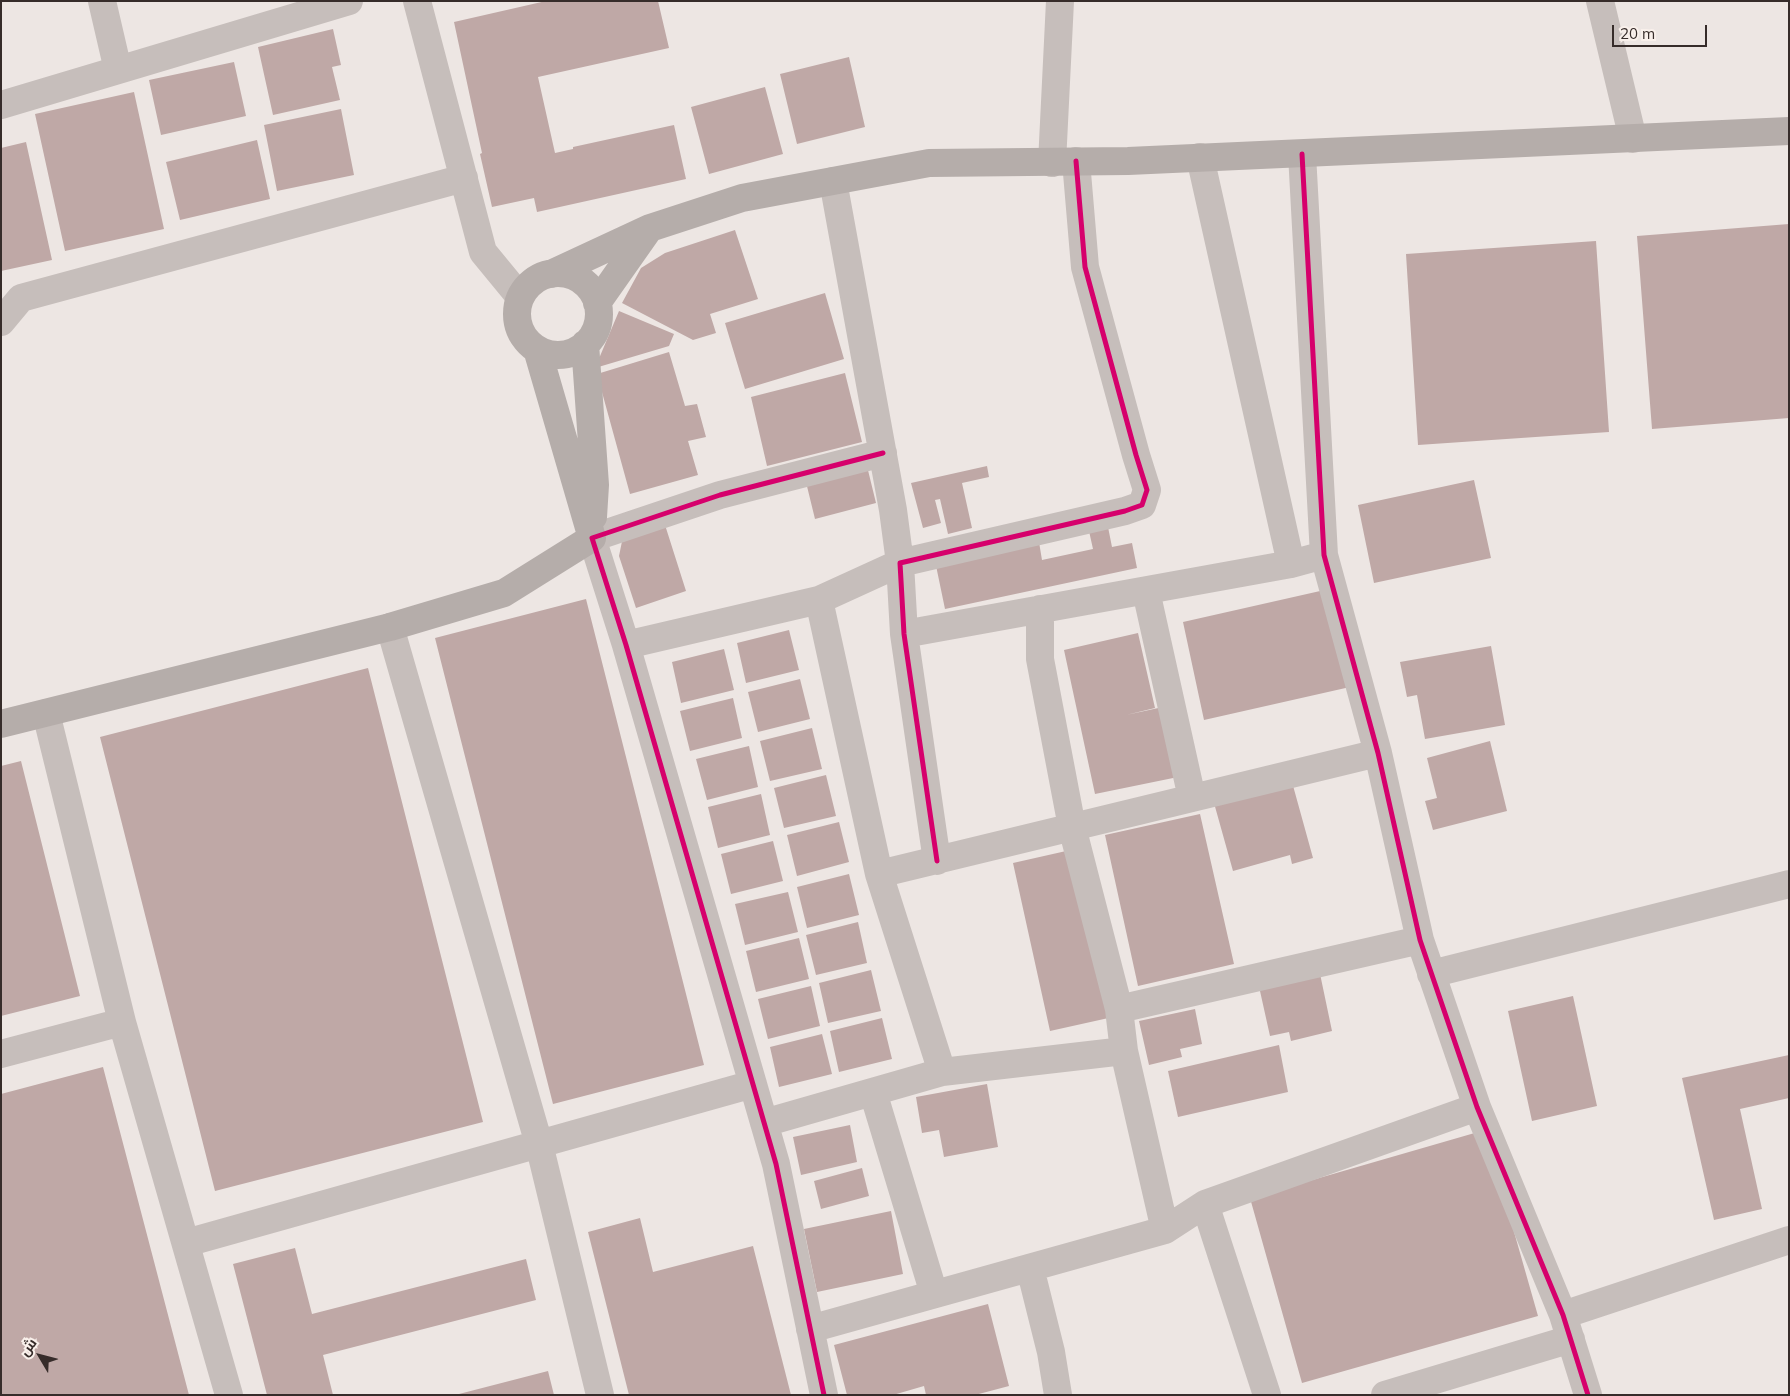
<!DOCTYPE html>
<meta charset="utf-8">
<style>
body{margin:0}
#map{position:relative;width:1790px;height:1396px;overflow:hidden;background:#ede6e3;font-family:Mulish,Cairo,sans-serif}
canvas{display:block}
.frame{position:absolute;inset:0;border:2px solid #362c2a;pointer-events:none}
.north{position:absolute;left:15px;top:1331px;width:50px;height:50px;-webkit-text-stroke:4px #f9f0eb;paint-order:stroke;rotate:307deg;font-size:14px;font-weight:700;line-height:20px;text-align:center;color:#362c2a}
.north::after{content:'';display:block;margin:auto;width:18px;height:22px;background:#362c2a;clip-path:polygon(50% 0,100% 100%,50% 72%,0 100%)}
.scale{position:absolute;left:1612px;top:25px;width:95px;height:22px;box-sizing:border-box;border:2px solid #362c2a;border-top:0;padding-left:6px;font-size:15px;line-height:18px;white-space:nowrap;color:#362c2a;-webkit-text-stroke:4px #f9f0eb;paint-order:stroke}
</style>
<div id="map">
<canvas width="1790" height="1396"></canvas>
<div class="frame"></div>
<div class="north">ش</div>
<div class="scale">20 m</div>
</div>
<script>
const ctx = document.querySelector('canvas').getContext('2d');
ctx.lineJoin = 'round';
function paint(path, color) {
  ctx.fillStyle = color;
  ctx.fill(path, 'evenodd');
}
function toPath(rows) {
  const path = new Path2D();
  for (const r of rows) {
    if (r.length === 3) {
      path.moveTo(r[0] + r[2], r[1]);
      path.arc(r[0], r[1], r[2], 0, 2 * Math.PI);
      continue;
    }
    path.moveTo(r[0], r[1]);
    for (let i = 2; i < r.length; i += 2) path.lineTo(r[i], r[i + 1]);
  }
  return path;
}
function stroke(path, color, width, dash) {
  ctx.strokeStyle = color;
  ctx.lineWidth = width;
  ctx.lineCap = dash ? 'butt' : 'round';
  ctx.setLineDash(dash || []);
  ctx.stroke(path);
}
paint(toPath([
 [546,1,658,1,669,48,538,77,555,153,573,149,573,147,674,125,686,179,537,212,534,198,492,207,480,154,482,153,454,22],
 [333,29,341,65,332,67,340,100,273,115,258,47],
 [849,57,865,127,797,144,780,74],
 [234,62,246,116,161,135,149,80],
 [765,87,783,154,709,174,691,107],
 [134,92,164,229,65,251,35,114],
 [341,109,354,175,277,191,264,125],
 [257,140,270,199,180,220,166,162],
 [26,142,52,260,1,271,1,148],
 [1789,224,1789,418,1652,429,1637,236],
 [735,230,758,299,710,314,716,333,693,340,622,303,641,268,665,253],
 [1596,241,1609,432,1418,445,1406,254],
 [825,293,844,359,745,389,725,323],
 [619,311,674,334,669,346,595,368],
 [669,352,685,406,697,404,706,437,688,441,698,475,630,494,597,374],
 [845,373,862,442,767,466,751,397],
 [865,458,876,503,815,519,804,474],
 [987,466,989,477,962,483,972,528,948,534,940,499,935,500,941,523,923,528,911,483],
 [1474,480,1491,558,1374,583,1358,505],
 [659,506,686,591,636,608,619,556,627,517],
 [1108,527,1112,547,1132,543,1137,568,945,609,934,556,1039,542,1042,560,1093,549,1089,531],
 [1329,589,1350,687,1204,720,1183,622],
 [586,599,704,1065,553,1104,435,638],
 [789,630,799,670,746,683,737,643],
 [1138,633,1155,708,1126,715,1163,707,1178,777,1095,794,1064,650],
 [1491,646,1505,725,1425,739,1417,695,1407,697,1400,662],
 [724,649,734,690,681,703,672,662],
 [368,668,483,1122,215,1191,100,737],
 [800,679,810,719,758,732,748,692],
 [733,698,742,738,690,751,680,711],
 [812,728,822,769,770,781,760,741],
 [1490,741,1507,811,1433,830,1425,801,1437,798,1427,758],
 [749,746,758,787,707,800,696,759],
 [21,761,80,996,1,1016,1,766],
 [826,775,836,816,784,828,774,788],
 [1292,782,1313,858,1292,864,1290,855,1233,871,1214,803],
 [761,794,770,835,718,848,708,807],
 [1200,814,1234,964,1138,986,1105,835],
 [839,822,849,862,797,876,787,835],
 [773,841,783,881,731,894,721,854],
 [1075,849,1113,1017,1050,1031,1013,863],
 [849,874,859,915,807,928,797,887],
 [788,892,798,932,745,945,735,904],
 [858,922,867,963,816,975,806,935],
 [799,938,809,979,756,992,746,951],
 [1319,969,1332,1031,1291,1041,1289,1032,1270,1036,1258,982],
 [871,970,881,1011,828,1023,819,983],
 [811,986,820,1026,768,1039,758,999],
 [1573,996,1597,1106,1532,1121,1508,1011],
 [1195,1009,1202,1044,1180,1049,1182,1057,1149,1065,1139,1021],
 [882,1018,892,1059,839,1072,830,1031],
 [822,1034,832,1074,779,1087,770,1047],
 [1279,1045,1288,1092,1178,1117,1168,1071],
 [1789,1055,1789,1098,1740,1109,1762,1209,1714,1220,1682,1078],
 [103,1067,189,1395,1,1395,1,1094],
 [987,1084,998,1147,944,1157,939,1130,922,1133,916,1097],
 [850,1125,857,1162,801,1175,793,1137],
 [1485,1130,1538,1316,1302,1383,1250,1198],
 [862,1168,869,1196,821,1209,814,1181],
 [891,1211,903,1274,817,1292,804,1229],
 [640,1218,653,1272,753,1246,791,1395,629,1395,588,1232],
 [295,1248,312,1314,526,1259,536,1300,323,1355,333,1395,267,1395,233,1264],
 [988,1304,1009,1386,975,1395,926,1395,924,1386,893,1395,847,1395,834,1345],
 [548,1371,554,1395,459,1395,459,1394]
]), '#bfa8a6');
stroke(toPath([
 [102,1,118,70],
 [417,1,483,252,520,297],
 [1600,1,1633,139],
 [1,105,349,1],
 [1302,154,1324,555,1378,753,1420,940,1477,1107,1563,1315,1588,1395],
 [1200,157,1291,564],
 [1052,163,1060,1],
 [1,322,21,298,464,178],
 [1146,591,1192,798],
 [819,600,879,874],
 [1040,609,1040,659,1072,827,1119,1009,1124,1051,1165,1230],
 [390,627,539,1144,600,1395],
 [904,634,1291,564,1324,555],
 [626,645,819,600,900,563,893,510,833,181],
 [937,861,904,634,900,563,1125,511,1142,505,1147,490,1136,455,1085,267,1076,161],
 [1431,974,1789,884],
 [1119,1009,1420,940],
 [122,1022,229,1395],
 [1,1054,122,1022,46,713],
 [942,1072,1124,1051],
 [873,1092,934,1294],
 [764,1123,942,1072,879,874,1378,753],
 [1205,1204,1267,1395],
 [186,1243,753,1084],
 [1030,1268,1051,1352,1058,1395],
 [1563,1315,1789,1240],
 [810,1329,1165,1230,1205,1204,1477,1107],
 [824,1395,776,1164,626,645,592,538,720,495,883,453],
 [1385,1395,1571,1339]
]), '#c6bebb', 28);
stroke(toPath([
 [558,314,41],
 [551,274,650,228,742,198,929,163,1128,161,1789,131],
 [597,303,649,229],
 [585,344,595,485,593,517],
 [537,349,592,538],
 [1,724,390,627,504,593,592,538]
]), '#b5adaa', 28);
stroke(toPath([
 [1302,154,1324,555,1378,753,1420,940,1477,1107,1563,1315,1588,1395],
 [937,861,904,634,900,563,1125,511,1142,505,1147,490,1136,455,1085,267,1076,161],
 [824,1395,776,1164,626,645,592,538,720,495,883,453]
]), '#d6006c', 5);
</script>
